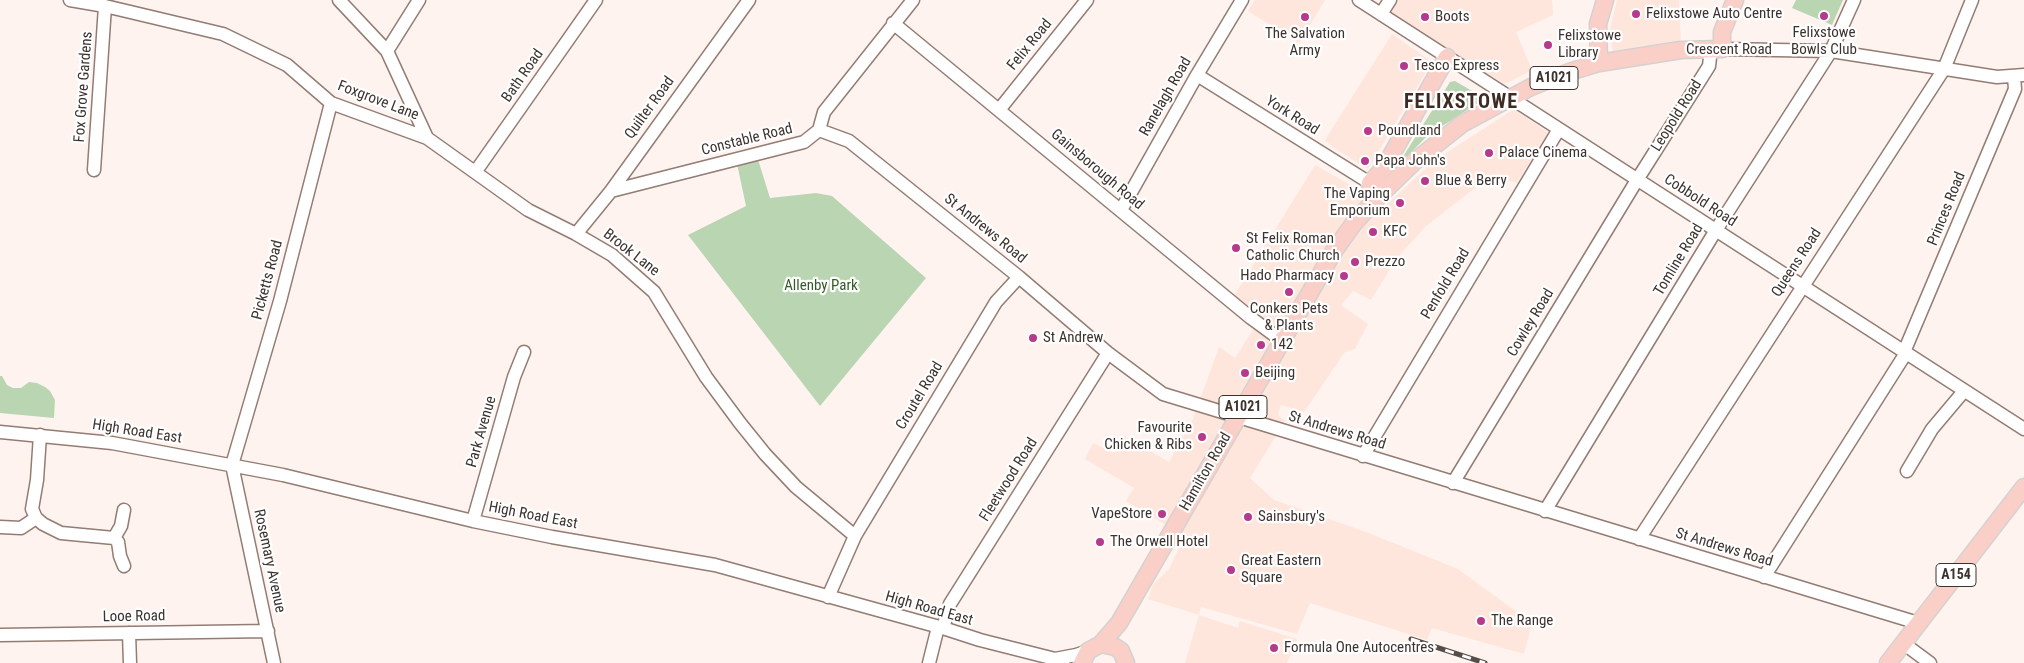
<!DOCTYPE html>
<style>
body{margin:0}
canvas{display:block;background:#fef3ef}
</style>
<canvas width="2024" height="663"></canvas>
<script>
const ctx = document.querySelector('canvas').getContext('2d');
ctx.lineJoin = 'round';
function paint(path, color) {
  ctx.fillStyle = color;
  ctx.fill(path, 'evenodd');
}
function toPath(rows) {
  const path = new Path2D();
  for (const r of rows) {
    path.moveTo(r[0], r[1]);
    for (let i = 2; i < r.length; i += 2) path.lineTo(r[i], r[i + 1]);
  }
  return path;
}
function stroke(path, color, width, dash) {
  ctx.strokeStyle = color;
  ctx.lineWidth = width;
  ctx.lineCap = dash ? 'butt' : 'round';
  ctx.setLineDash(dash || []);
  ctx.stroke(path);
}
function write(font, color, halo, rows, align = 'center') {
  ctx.font = font + ' "Roboto Condensed",sans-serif';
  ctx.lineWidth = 4.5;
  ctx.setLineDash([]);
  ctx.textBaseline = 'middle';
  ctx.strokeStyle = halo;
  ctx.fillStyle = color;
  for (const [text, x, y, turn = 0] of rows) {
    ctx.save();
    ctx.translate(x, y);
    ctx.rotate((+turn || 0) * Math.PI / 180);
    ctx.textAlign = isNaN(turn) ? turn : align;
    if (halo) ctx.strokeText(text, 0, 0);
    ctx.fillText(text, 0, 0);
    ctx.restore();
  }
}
paint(toPath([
 [1255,0,1325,0,1299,43,1248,11],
 [1398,0,1552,0,1553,15,1516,32,1532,70,1505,84,1457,55,1391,13],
 [1617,0,1679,0,1681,46,1613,55,1610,29],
 [1392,34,1432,62,1368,169,1334,148,1325,140],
 [1514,109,1548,133,1517,183,1492,175,1426,226,1397,258,1371,300,1353,291,1341,305,1368,324,1355,349,1345,352,1304,412,1281,405,1278,415,1285,421,1250,478,1274,500,1366,532,1458,569,1532,623,1524,654,1432,628,1427,640,1310,603,1297,634,1201,607,1199,615,1238,628,1240,621,1297,639,1287,663,1185,663,1199,615,1148,599,1153,584,1169,569,1184,538,1166,525,1126,501,1134,488,1085,459,1093,443,1114,453,1124,436,1169,462,1193,419,1219,347,1235,358,1261,317,1234,296,1315,165,1386,205,1434,161]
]), '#ffe6dd');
paint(toPath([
 [1796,0,1843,0,1832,25,1792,8],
 [1455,81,1479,95,1478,103,1427,136,1400,164,1399,163,1450,82],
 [756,153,770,198,816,193,832,196,926,278,820,406,688,235,746,206,736,159],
 [0,376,2,376,7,385,13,388,21,388,29,382,37,383,45,387,50,391,55,400,54,418,0,413]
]), '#bad5b1');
const minor = toPath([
 [70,0,105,6,223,34,287,65,331,103,427,138],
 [339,0,387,51,427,138,528,210,576,234,612,255,654,292,706,377,740,423,765,454,796,487,855,536,828,597],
 [1359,0,2024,429],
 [1381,14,1390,0],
 [893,23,1251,318,1281,340],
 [1722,49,1831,51,1997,77,2024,75],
 [387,51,419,0],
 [1197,75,1370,183],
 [999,110,1087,0],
 [819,130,849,141,1019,277,1108,353,1163,394,1918,623],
 [94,170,105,6],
 [476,171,596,0],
 [611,191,804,142,819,130,824,112,913,0],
 [1121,210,1197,75,1242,0],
 [576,234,611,191,749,0],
 [1904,352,2015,89,2014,77],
 [0,432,112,443,283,475,473,521,552,537,715,565,943,628,980,640,1055,659,1063,663],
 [40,435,37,480,32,509,36,518,43,524,61,533,114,538,118,542,120,556,124,566],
 [1363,456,1559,129],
 [1907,471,1932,429,1964,391],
 [1453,483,1637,180,1709,66,1711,49],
 [1545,511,1716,230,1831,51,1854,0],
 [473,521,514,377,524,352],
 [0,527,21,528,36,518],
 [855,536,996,302,1019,277],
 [114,538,121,526,124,510],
 [1639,539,1944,69,1972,0],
 [1764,577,1906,353],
 [943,628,950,604,1108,353],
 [129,633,130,663],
 [0,635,268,631],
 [1903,643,1930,663],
 [1055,659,1076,655,1088,651],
 [274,663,232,465,280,301,331,103],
 [929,663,938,627]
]);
const major = toPath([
 [1599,63,1598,24,1605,0],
 [1377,198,1371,191,1370,183,1384,168,1447,57],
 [1101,644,1119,623,1334,251,1354,223,1377,198,1415,161,1462,124,1531,87,1569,72,1599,63,1681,50,1722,49,1722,32,1735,0],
 [1082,663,1088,651,1101,644,1115,647,1121,651,1126,663],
 [1888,663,2024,487]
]);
stroke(minor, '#937c73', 15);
stroke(major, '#d4d2d1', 19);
stroke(minor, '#fff', 12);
stroke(major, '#facfc7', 16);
const rail = toPath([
 [1411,639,1485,663]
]);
stroke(rail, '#564c48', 5);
stroke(rail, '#fff', 3, [9]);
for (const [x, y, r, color] of [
 [1636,14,5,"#b53a8b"],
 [1824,16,5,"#b53a8b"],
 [1305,17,5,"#b53a8b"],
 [1425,17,5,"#b53a8b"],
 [1548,45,5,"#b53a8b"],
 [1404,66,5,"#b53a8b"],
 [1368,131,5,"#b53a8b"],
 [1489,153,5,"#b53a8b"],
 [1365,161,5,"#b53a8b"],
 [1425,181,5,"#b53a8b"],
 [1400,203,5,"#b53a8b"],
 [1373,232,5,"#b53a8b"],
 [1236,248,5,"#b53a8b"],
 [1355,262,5,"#b53a8b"],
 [1344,276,5,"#b53a8b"],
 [1289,292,5,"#b53a8b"],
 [1033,338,5,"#b53a8b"],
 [1261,345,5,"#b53a8b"],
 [1245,373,5,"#b53a8b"],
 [1202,437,5,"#b53a8b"],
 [1162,514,5,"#b53a8b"],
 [1248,517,5,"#b53a8b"],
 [1100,542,5,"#b53a8b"],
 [1231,570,5,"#b53a8b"],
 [1481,621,5,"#b53a8b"],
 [1274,648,5,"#b53a8b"]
]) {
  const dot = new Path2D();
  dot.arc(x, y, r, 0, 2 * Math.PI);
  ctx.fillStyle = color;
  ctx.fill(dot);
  stroke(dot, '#fff', 2);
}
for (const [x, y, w] of [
 [1554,78,48],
 [1243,407,48],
 [1956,575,40]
]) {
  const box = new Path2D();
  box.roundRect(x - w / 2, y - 11.5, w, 23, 4);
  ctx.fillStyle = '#fff';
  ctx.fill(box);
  stroke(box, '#3c322e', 1);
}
write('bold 14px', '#3c322e', null, [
 ["A1021",1554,78],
 ["A1021",1243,407],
 ["A154",1956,575]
]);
write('15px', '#3c322e', '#fff', [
 ["Felixstowe Auto Centre",1646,14],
 ["Boots",1435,17],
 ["Felixstowe",1824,33,"center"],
 ["Bowls Club",1824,50,"center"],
 ["The Salvation",1305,34,"center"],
 ["Army",1305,51,"center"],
 ["Felixstowe",1558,36],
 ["Library",1558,53],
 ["Tesco Express",1414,66],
 ["Poundland",1378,131],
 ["Palace Cinema",1499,153],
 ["Papa John's",1375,161],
 ["Blue & Berry",1435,181],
 ["The Vaping",1390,194,"right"],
 ["Emporium",1390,211,"right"],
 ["KFC",1383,232],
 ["St Felix Roman",1246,239],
 ["Catholic Church",1246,256],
 ["Prezzo",1365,262],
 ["Hado Pharmacy",1334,276,"right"],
 ["Conkers Pets",1289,309,"center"],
 ["& Plants",1289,326,"center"],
 ["St Andrew",1043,338],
 ["142",1271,345],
 ["Beijing",1255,373],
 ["Favourite",1192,428,"right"],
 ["Chicken & Ribs",1192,445,"right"],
 ["VapeStore",1152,514,"right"],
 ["Sainsbury's",1258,517],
 ["The Orwell Hotel",1110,542],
 ["Great Eastern",1241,561],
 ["Square",1241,578],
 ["The Range",1491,621],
 ["Formula One Autocentres",1284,648]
], 'left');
write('15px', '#3c322e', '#fff', [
 ["Felix Road",1030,45,-51],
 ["Crescent Road",1729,50],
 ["Bath Road",523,76,-55],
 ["Fox Grove Gardens",84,87,-86],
 ["Ranelagh Road",1166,97,-60],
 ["Foxgrove Lane",378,101,21],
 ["Quilter Road",650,108,-54],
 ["York Road",1292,116,32],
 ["Leopold Road",1677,116,-58],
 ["Constable Road",747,140,-14],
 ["Gainsborough Road",1097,170,40],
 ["Cobbold Road",1700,201,33],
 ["Princes Road",1947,209,-68],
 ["St Andrews Road",985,229,39],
 ["Brook Lane",631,253,38],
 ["Tomline Road",1679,260,-59],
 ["Queens Road",1797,263,-57],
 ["Picketts Road",268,280,-75],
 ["Penfold Road",1446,284,-59],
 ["Cowley Road",1531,323,-59],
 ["Croutel Road",920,396,-59],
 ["St Andrews Road",1337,431,17],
 ["High Road East",137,432,9],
 ["Park Avenue",482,432,-74],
 ["Hamilton Road",1206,472,-60],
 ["Fleetwood Road",1009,480,-58],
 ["High Road East",533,516,11],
 ["St Andrews Road",1724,548,17],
 ["Rosemary Avenue",269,561,78],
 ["High Road East",929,609,16],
 ["Looe Road",134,617,-1]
]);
write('15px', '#335c24', '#fff', [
 ["Allenby Park",821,286]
]);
ctx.letterSpacing = '1px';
write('bold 20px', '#3e2b24', '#fff', [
 ["FELIXSTOWE",1461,103]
]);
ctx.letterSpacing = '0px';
</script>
